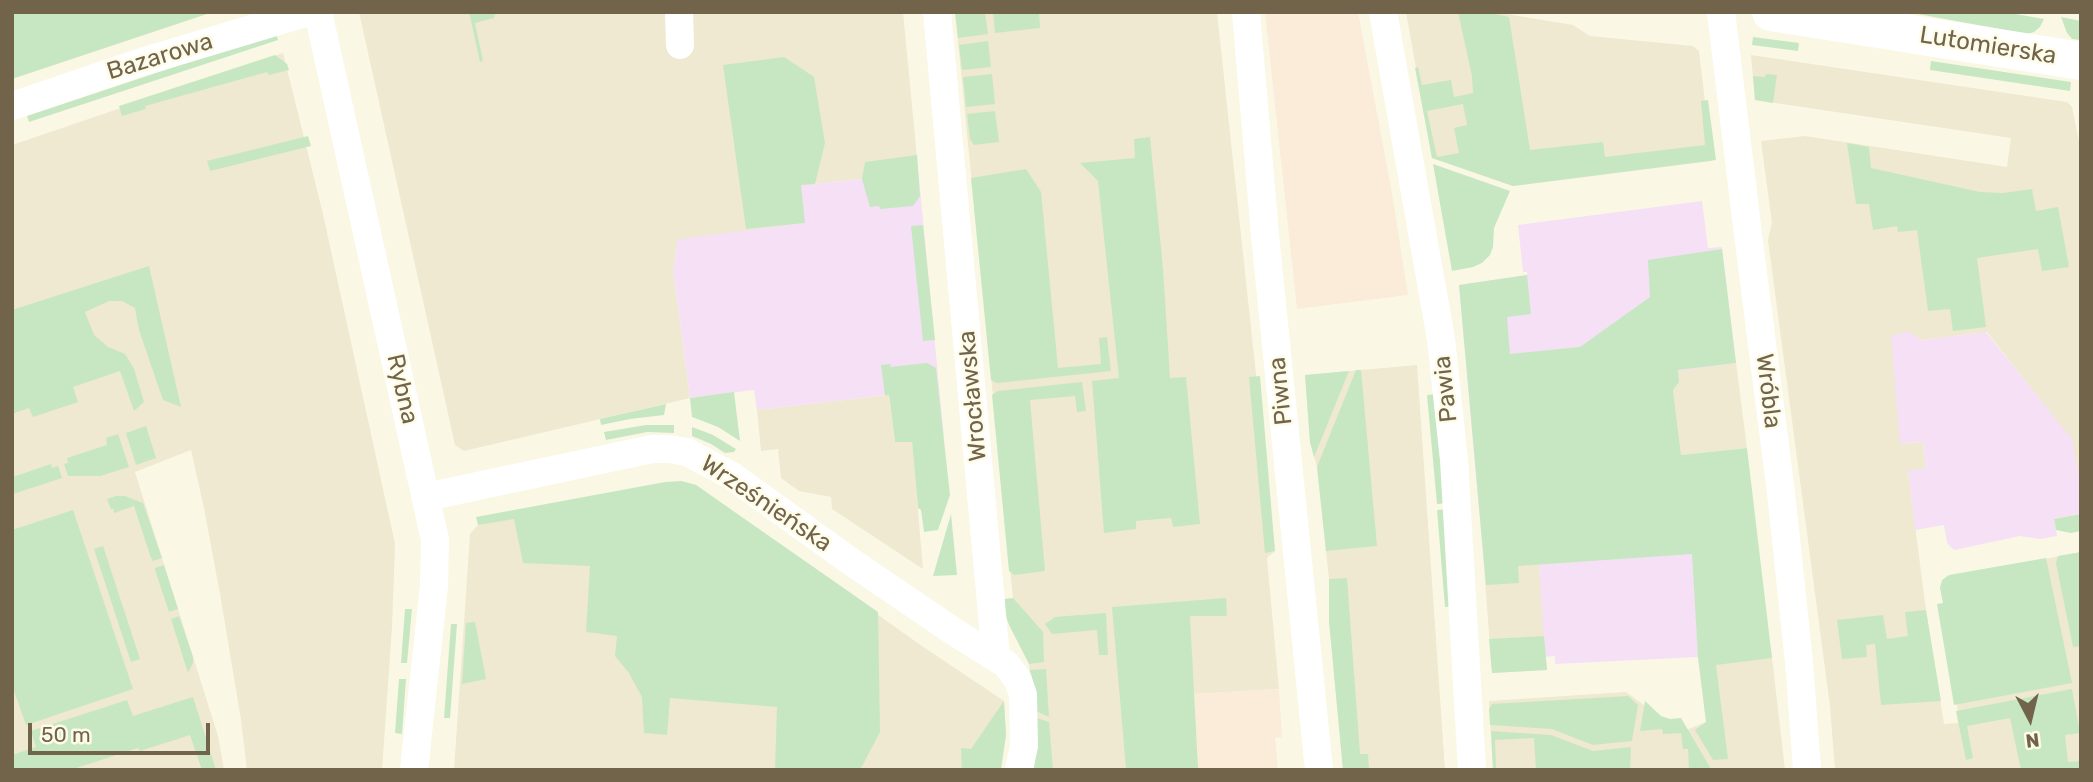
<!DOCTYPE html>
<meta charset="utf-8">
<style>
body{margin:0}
#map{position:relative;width:2093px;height:782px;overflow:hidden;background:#faf8e4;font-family:Rubik,sans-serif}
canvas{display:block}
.frame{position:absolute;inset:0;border:14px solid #71644b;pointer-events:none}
.north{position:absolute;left:1995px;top:684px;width:70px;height:70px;-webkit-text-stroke:5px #fefce9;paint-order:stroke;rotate:173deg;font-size:19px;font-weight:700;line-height:28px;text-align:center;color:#71644b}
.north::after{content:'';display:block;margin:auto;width:24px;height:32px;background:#71644b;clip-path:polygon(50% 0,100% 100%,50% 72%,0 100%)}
.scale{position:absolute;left:28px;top:723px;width:182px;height:32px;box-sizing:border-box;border:4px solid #71644b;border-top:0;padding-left:9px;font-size:21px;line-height:24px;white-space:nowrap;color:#71644b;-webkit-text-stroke:5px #fefce9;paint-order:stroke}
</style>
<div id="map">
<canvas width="2093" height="782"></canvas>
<div class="frame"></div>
<div class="north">N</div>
<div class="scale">50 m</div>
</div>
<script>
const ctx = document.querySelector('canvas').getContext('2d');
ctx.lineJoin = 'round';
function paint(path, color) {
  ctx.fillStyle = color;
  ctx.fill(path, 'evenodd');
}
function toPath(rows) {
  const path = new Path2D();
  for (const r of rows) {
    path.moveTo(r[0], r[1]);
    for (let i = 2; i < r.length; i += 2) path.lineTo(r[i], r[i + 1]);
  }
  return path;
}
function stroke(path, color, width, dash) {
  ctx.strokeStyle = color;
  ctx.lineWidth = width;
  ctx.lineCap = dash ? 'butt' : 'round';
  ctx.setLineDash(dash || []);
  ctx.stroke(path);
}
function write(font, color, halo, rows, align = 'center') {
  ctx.font = font + ' Rubik,sans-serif';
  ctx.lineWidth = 5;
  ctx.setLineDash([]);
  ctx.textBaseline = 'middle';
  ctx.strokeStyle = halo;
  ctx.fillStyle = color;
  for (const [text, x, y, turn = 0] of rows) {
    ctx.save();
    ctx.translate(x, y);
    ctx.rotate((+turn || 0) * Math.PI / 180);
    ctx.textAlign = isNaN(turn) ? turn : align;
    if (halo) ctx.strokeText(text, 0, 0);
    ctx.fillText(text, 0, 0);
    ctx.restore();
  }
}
paint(toPath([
 [359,12,903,12,918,168,862,179,801,185,805,223,678,240,673,270,690,398,464,451,455,445],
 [955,12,1217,12,1275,551,1267,558,1279,689,1194,694,1198,768,1200,770,1036,770,1034,717,1029,664,1013,598],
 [1406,12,1494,12,1573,25,1590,36,1693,46,1699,51,1712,161,1513,186,1432,158],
 [283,53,323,214,395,544,392,627,382,770,247,770,241,720,220,594,204,508,191,450,135,472,218,736,224,770,12,770,12,145],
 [1751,55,2067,102,2072,107,2081,152,2081,485,2071,439,1987,332,1921,340,1900,444,1923,442,1926,468,1908,471,1926,610,1944,724,1958,723,1952,577,2081,552,2081,770,1835,770,1830,706,1768,240,1772,223,1761,141,1805,136,2007,167,2011,138,1755,100],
 [1736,363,1747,448,1681,455,1673,390,1679,382,1678,370],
 [1417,365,1445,770,1343,770,1329,621,1329,579,1317,467,1310,442,1305,375],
 [889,395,895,442,912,441,923,569,832,509,831,497,799,491,781,478,778,449,761,451,757,410],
 [681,481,696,485,919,644,1004,701,1006,735,1000,770,454,770,470,534,478,525],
 [1538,550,1547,670,1492,673,1483,554],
 [1771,649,1785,770,1493,770,1489,701,1626,692,1681,732,1706,722,1698,657]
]), '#eee9d0');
paint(toPath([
 [1265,12,1358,12,1392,193,1408,295,1297,309],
 [1279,689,1282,737,1275,738,1278,770,1200,770,1198,768,1194,694]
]), '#faecd8');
paint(toPath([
 [918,168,944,438,888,395,757,410,754,390,690,398,673,270,678,239,804,223,801,185,862,179],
 [1702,201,1708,248,1722,247,1736,363,1678,371,1679,382,1673,390,1681,455,1771,649,1698,657,1555,664,1555,656,1545,657,1538,550,1483,554,1459,285,1527,275,1527,272,1523,272,1518,225],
 [1908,331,1921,340,1986,332,2072,439,2081,485,2081,514,2054,519,2057,536,2040,539,2020,536,1954,550,1947,543,1944,525,1915,530,1908,470,1926,468,1923,442,1900,444,1891,336]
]), '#f5e0f6');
paint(toPath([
 [12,12,213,12,12,79],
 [469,12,504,12,494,15,494,18,475,23,483,61,480,62],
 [955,12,985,12,988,34,958,38],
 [993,12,1039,12,1040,28,995,33],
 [1458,12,1486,12,1509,17,1530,150,1603,142,1605,157,1705,145,1701,101,1708,100,1716,160,1513,186,1432,158,1415,68,1418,67,1422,85,1451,80,1454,97,1473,93,1472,76],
 [1463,104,1467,125,1454,128,1459,153,1437,157,1427,111],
 [1907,12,2004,12,2044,19,2040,27,2034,32,2027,34],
 [2061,17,2081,21,2081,40,2072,39,2067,33],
 [276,33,278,40,29,122,27,116],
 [1753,37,1799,43,1798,51,1752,45],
 [988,41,991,67,962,70,959,45],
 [275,55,287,64,289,70,269,75,267,72,145,106,146,109,122,116,119,106],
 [784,57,814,77,825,143,815,184,801,185,805,223,746,229,723,65],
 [1931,61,2071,82,2070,91,1930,70],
 [992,74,995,104,966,107,963,77],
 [1766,74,1777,75,1773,103,1755,100,1753,76,1765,77],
 [995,111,999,142,974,145,970,139,967,114],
 [308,136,311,146,210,171,207,161],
 [1150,137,1163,269,1170,378,1186,377,1200,524,1173,527,1171,518,1136,521,1136,529,1104,533,1092,381,1119,378,1098,181,1080,163,1135,158,1134,139],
 [1847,143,1869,147,1871,168,1980,192,2003,193,2032,189,2036,211,2058,207,2069,267,2042,271,2038,249,1977,258,1986,327,1953,331,1950,309,1928,311,1917,230,1898,232,1897,226,1873,230,1869,204,1856,204],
 [917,155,920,196,913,206,880,209,879,206,870,207,862,179,865,162],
 [1433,164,1510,191,1494,228,1493,247,1490,255,1482,263,1473,267,1452,271],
 [1026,169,1041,192,1058,368,1101,364,1099,338,1107,337,1111,371,997,383,991,380,971,178],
 [923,225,935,340,923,341,911,226],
 [1722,249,1736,363,1678,370,1679,382,1673,390,1681,455,1747,448,1772,658,1716,665,1728,759,1713,760,1695,730,1706,722,1698,657,1692,554,1518,566,1519,583,1486,585,1459,285,1527,275,1531,314,1507,317,1510,354,1580,347,1650,297,1648,260],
 [149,266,181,407,163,400,139,330,135,308,122,301,109,301,85,312,94,335,108,347,125,354,134,369,144,402,134,411,120,371,73,387,78,402,33,417,29,408,12,414,12,310],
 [927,363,936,368,950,495,938,530,924,532,921,510,918,508,912,442,895,442,889,395,885,396,881,365,891,364,890,367],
 [1356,370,1361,370,1377,546,1326,551,1317,467],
 [1349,371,1314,457,1310,442,1305,375],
 [1260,376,1275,551,1265,553,1249,377],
 [1082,382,1086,411,1077,412,1075,396,1030,400,1045,571,1014,575,1009,571,992,395,998,391],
 [734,392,740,441,718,427,692,417,690,398],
 [1438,394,1449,503,1437,504,1427,395],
 [666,404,664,415,630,419,601,425,600,419],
 [646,425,674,425,674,433,647,432,606,440,604,432],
 [146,426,156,458,136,465,126,433],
 [692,427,713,435,736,449,734,452,725,453,711,444,692,436],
 [118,434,129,467,100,476,68,476,64,464,68,463,67,458,107,445,106,438],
 [51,464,52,468,58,466,62,478,13,494,13,477],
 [681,481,696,485,878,612,880,732,860,770,775,770,777,707,670,698,667,735,644,733,642,697,629,673,615,656,617,636,586,632,590,566,523,563,514,519,478,525,476,517,665,482],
 [116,496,125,496,143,503,162,558,153,561,151,558,134,506,114,513,113,508,111,509,107,499],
 [1449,509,1457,606,1445,607,1437,510],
 [73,510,133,689,26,725,12,685,12,530],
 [951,514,957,575,933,576],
 [2081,514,2081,531,2071,533,2056,530,2054,519],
 [103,546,140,659,131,662,94,549],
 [2081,552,2081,646,2073,647,2056,563,2058,556],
 [2046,558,2072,683,1954,705,1937,604,1943,603,1940,588,1942,580,1949,575],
 [164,565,178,609,169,612,155,570,155,568],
 [1347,578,1360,754,1368,754,1369,770,1343,770,1329,621,1329,579],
 [1013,598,1043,632,1044,662,1029,664,1009,625,1005,614,1004,599],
 [1226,598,1227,616,1190,616,1198,768,1200,770,1127,770,1126,768,1112,607],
 [405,609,412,609,407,663,401,663],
 [1926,610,1941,701,1881,705,1875,644,1866,645,1867,657,1842,659,1837,620,1883,615,1887,639,1908,636,1905,612],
 [1106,613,1108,655,1099,655,1097,630,1052,634,1045,624,1055,617],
 [179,616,193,657,193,663,188,673,171,619],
 [475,622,486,679,462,684,466,623],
 [451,624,457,624,450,718,444,718],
 [1544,636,1547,670,1492,673,1489,639],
 [1046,669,1049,717,1036,711,1030,670],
 [399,679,406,679,402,734,395,733],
 [2072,689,2080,733,2065,735,2068,762,2081,761,2081,770,2021,770,2010,718,1967,726,1973,758,1966,760,1956,711],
 [1628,696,1638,705,1632,741,1593,745,1552,729,1490,725,1489,709,1492,704],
 [193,697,216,770,202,770,190,735,140,751,138,748,70,770,12,770,12,755,36,747,31,731,127,700,133,716],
 [1004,701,1006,735,1001,770,962,770,961,748,971,749],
 [1645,701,1661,716,1670,719,1681,718,1711,769,1728,768,1729,770,1689,770,1688,749,1683,749,1681,733,1663,734,1662,729,1640,731],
 [1034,717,1049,722,1053,770,1032,770],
 [1491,731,1551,735,1593,751,1631,747,1630,770,1536,770,1534,738,1495,740,1496,769,1493,769]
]), '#c7e7c3');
stroke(toPath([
 [318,12,435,540,434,586,414,770],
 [679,12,680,45],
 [937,12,996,658,1006,664,1018,680,1023,695,1024,746,1019,770],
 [1246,12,1265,235,1319,770],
 [1383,12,1441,339,1454,460,1472,770],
 [1721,12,1748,234,1781,493,1799,662,1807,770],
 [12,106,142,62,308,12],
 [426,497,652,449,669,449,687,452,732,476,850,561,956,633,996,658]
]), '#fff', 28);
stroke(toPath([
 [1771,12,2081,61]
]), '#fff', 38);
write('24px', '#71644b', '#fefce9', [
 ["Lutomierska",1988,46,9],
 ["Bazarowa",160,57,-17],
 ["Rybna",402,389,77],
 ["Pawia",1446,389,-96],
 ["Piwna",1281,391,-96],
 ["Wróbla",1768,391,83],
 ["Wrocławska",973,396,-95],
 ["Wrześnieńska",766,504,34]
]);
</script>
